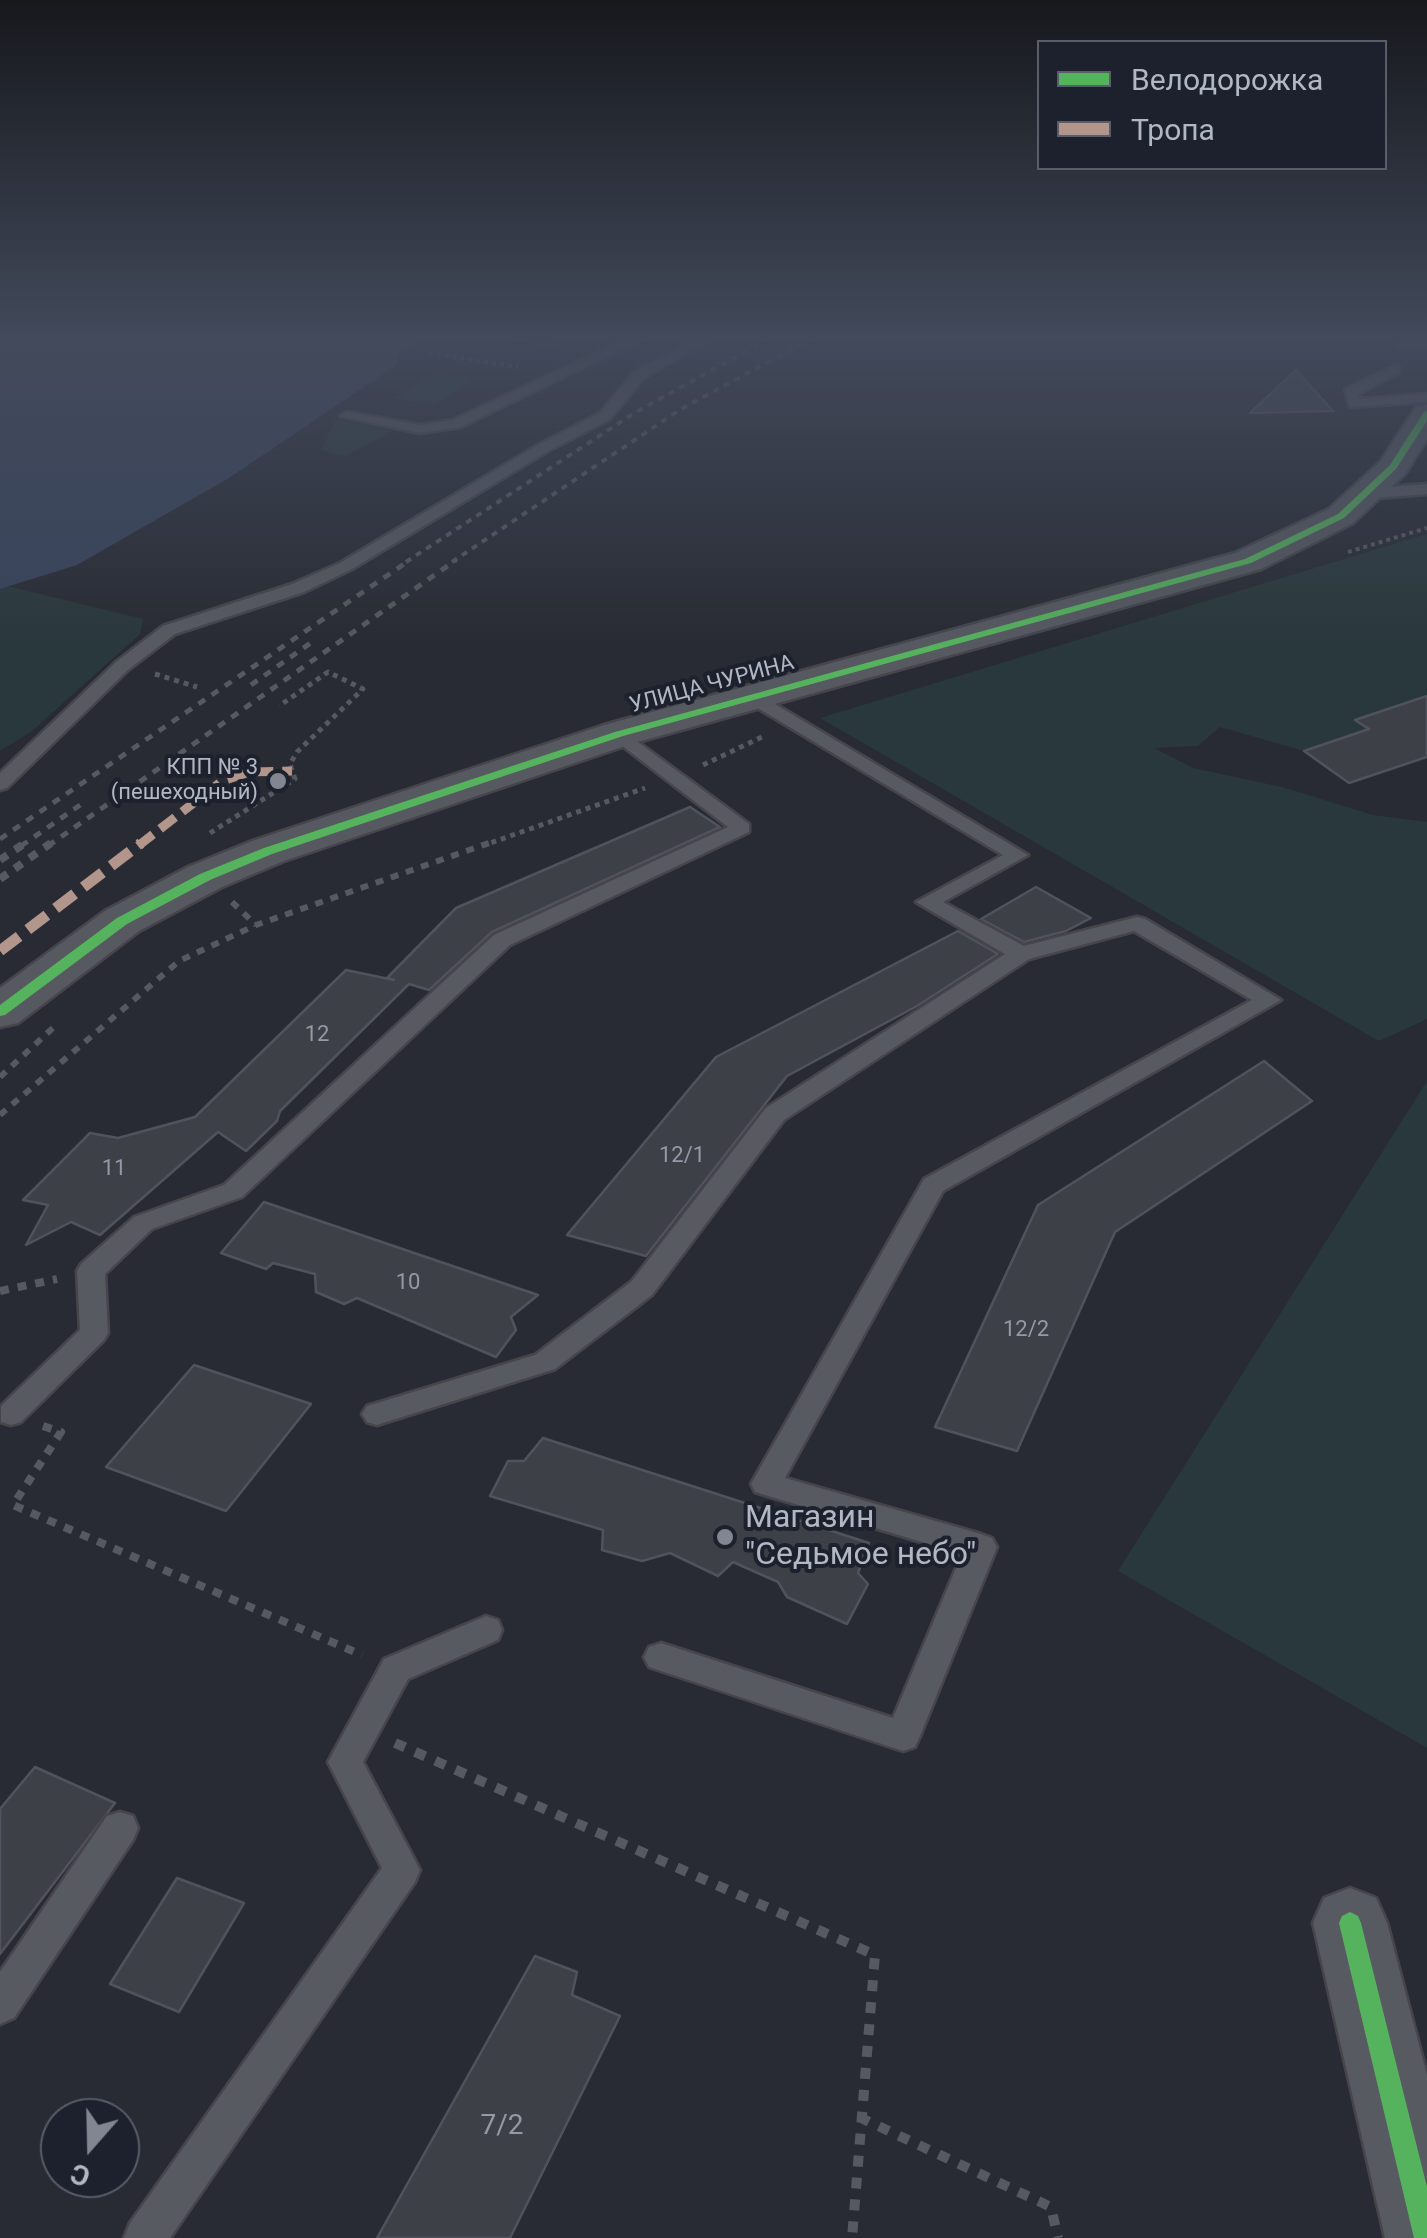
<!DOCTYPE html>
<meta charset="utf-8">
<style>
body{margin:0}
#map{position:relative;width:1427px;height:2238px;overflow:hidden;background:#282b33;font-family:Roboto,sans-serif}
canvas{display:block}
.legend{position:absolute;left:1037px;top:40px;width:350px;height:130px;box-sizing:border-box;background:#1c212d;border:2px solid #585d69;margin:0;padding:12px 18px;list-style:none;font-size:30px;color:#b2b7c4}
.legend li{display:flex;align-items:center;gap:20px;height:50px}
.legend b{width:50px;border:2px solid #585d69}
.north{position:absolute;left:40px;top:2098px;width:100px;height:100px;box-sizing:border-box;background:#1c212d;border:2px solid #585d69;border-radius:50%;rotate:200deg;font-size:28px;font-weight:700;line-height:40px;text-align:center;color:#b2b7c4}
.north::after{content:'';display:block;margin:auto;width:35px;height:45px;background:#828691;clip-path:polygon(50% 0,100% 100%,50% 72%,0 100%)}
</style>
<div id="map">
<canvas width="1427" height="2238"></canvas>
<ul class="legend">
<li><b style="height:12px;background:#56b35d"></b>Велодорожка</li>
<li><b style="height:12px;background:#b2968c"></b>Тропа</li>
</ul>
<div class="north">С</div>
</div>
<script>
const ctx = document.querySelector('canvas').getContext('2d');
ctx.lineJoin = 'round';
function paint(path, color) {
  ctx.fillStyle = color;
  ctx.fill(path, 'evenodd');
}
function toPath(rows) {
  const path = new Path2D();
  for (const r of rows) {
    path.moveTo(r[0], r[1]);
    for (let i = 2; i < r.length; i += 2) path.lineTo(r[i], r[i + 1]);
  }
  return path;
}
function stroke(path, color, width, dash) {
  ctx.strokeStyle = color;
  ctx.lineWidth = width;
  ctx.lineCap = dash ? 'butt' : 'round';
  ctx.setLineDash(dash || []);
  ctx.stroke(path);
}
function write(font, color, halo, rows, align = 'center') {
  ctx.font = font + ' Roboto,sans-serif';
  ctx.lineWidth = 8;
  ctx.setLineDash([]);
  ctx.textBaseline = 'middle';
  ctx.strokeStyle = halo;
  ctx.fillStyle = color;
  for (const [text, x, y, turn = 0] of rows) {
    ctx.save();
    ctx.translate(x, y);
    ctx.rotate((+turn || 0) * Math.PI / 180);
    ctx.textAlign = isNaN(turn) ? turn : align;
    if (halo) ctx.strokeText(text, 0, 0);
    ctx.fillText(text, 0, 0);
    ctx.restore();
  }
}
paint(toPath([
 [436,374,474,380,433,405,393,398],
 [336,419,393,431,345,456,321,450],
 [1427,534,1427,696,1357,720,1369,729,1304,751,1220,727,1198,746,1154,748,1193,768,1282,787,1373,815,1427,822,1427,1019,1379,1041,820,718],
 [7,586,143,619,140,634,32,731,0,751,0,589],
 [1427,1081,1427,1748,1118,1571]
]), '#29383c');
paint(toPath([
 [0,338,413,338,413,344,400,352,395,366,229,478,77,565,0,589]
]), '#38435b');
const building = toPath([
 [1296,370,1333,411,1250,413,1296,370],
 [1427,696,1427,757,1349,783,1304,751,1369,729,1355,720,1427,696],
 [690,807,720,827,492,932,429,990,409,984,280,1111,277,1121,246,1151,218,1132,100,1235,71,1222,26,1245,48,1205,23,1200,90,1133,118,1138,195,1117,346,970,394,980,387,978,456,908,690,807],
 [1036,887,1091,918,1066,931,1024,942,981,919,1036,887],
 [958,931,998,954,917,1006,787,1076,646,1256,567,1235,716,1057,958,931],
 [1264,1061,1312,1101,1115,1232,1017,1451,935,1427,1038,1205,1264,1061],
 [264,1202,538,1295,511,1317,516,1330,496,1357,357,1298,344,1304,316,1292,315,1274,273,1263,266,1269,221,1253,264,1202],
 [194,1365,311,1404,226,1511,106,1467,194,1365],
 [543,1438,869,1543,858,1573,868,1584,847,1624,787,1597,778,1582,733,1562,718,1576,670,1553,642,1561,602,1550,603,1530,490,1496,508,1461,524,1461,543,1438],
 [35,1767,115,1803,0,1954,0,1809,35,1767],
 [177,1878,244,1903,179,2012,110,1984,177,1878],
 [535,1956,577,1972,572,1995,620,2016,510,2238,377,2238,535,1956]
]);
paint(building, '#3d4047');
stroke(building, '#50535b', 2.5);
const lane = toPath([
 [628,338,644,338,461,427,420,433,340,416,347,412,420,425,453,420,628,338],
 [697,338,712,338,644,378,610,419,548,451,352,569,304,592,175,634,128,670,7,788,0,790,0,773,116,662,163,626,292,584,340,563,538,445,600,413,634,372,697,338],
 [1403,338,1427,341,1427,349,1398,345,1403,338],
 [1394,366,1399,367,1399,373,1358,394,1360,399,1427,394,1427,402,1350,407,1345,389,1394,366],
 [1427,484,1427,494,1364,499,1356,494,1364,489,1427,484],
 [753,691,1028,855,943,902,1024,946,1137,917,1145,919,1281,1000,943,1191,785,1478,981,1534,992,1538,997,1547,920,1736,915,1747,903,1751,649,1667,644,1657,649,1647,661,1643,893,1718,962,1554,755,1492,751,1484,924,1179,1252,1000,1134,931,1029,959,784,1120,652,1295,555,1369,377,1425,367,1422,362,1414,367,1406,535,1355,632,1281,766,1108,1005,954,916,902,1003,855,746,701,744,697,753,691],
 [619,728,749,824,749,832,510,945,242,1197,152,1229,105,1274,108,1333,104,1340,21,1422,11,1425,1,1422,1,1406,80,1330,77,1271,81,1264,134,1217,224,1185,494,935,728,827,612,738,612,730,619,728],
 [486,1616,498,1620,502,1630,498,1640,408,1679,363,1762,420,1870,415,1882,170,2238,124,2238,130,2223,382,1868,328,1762,384,1659,486,1616],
 [120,1812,133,1816,138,1828,133,1840,14,2018,0,2024,0,1972,107,1816,120,1812]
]);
const street = toPath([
 [1350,1888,1376,1898,1387,1923,1427,2075,1427,2238,1385,2238,1313,1923,1324,1898,1350,1888]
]);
const secondary = toPath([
 [1427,405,1427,439,1405,474,1353,523,1261,569,634,743,284,861,222,887,139,931,18,1023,0,1027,0,988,105,911,188,867,252,841,604,725,1235,553,1329,509,1381,461,1416,407,1427,405]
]);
stroke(lane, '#44464c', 5);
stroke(street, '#44464c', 5);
stroke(secondary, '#44464c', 5);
stroke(toPath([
 [505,338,562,346],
 [429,353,518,367],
 [1348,552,1427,528]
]), '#56595f', 4, [4, 4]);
stroke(toPath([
 [155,674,197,687],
 [703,765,764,736],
 [210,833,295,779,290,764,297,752,363,689,328,672,279,706],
 [482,846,645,788]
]), '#56595f', 5, [5, 5]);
stroke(toPath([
 [232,902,256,925],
 [0,1077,56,1025],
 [0,1115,179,961,256,925,489,843]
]), '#56595f', 6, [8, 8]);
stroke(toPath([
 [0,1291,57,1279],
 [43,1426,61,1432,13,1505,362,1655]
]), '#56595f', 8, [9, 9]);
stroke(toPath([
 [395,1743,875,1955,852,2238],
 [859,2117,1051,2207,1058,2238]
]), '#56595f', 10, [11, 11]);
paint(lane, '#585a61');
paint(street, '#585a61');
paint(secondary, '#565960');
stroke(toPath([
 [406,562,636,412,770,338],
 [452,562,681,409,813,338]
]), '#56595f', 4, [6, 6]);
stroke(toPath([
 [251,685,312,642],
 [0,839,410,560],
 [21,846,83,803],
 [48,846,456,560]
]), '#56595f', 5, [8, 8]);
stroke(toPath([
 [0,860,25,843],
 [0,879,51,843]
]), '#56595f', 8, [9, 9]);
stroke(toPath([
 [138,846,222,781,249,772,292,771]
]), '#b2968c', 9, [19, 9]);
stroke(toPath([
 [0,951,141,843]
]), '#b2968c', 11, [24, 11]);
paint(toPath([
 [1427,411,1427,421,1396,469,1344,518,1251,563,623,736,272,854,210,880,127,924,5,1015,0,1016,0,1005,117,918,200,874,264,848,615,732,1245,559,1338,514,1390,465,1424,412,1427,411],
 [1350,1912,1358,1916,1361,1923,1427,2187,1427,2238,1414,2238,1339,1923,1342,1916,1350,1912]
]), '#56b35d');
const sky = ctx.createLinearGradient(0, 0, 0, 651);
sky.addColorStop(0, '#16181c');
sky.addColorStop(0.52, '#424a5b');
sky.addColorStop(1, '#424a5b00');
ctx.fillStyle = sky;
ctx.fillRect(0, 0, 1427, 651);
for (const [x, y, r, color] of [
 [278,781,10,"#828691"],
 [725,1537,10,"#828691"]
]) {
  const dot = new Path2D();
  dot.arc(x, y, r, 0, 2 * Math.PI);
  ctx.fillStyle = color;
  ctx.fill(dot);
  stroke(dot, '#1c212d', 4);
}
write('22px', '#b2b7c4', '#1c212d', [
 ["УЛИЦА ЧУРИНА",712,685,-15]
]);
write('22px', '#b2b7c4', '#1c212d', [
 ["КПП № 3",258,768],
 ["(пешеходный)",258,793]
], 'right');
write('22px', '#9599a5', null, [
 ["12",317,1035],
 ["12/1",682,1156],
 ["11",114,1169],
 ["10",408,1283],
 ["12/2",1026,1330]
]);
write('28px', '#9599a5', null, [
 ["7/2",502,2127]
]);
write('32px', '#b2b7c4', '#1c212d', [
 ["Магазин",745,1519],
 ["\"Седьмое небо\"",745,1556]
], 'left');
</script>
